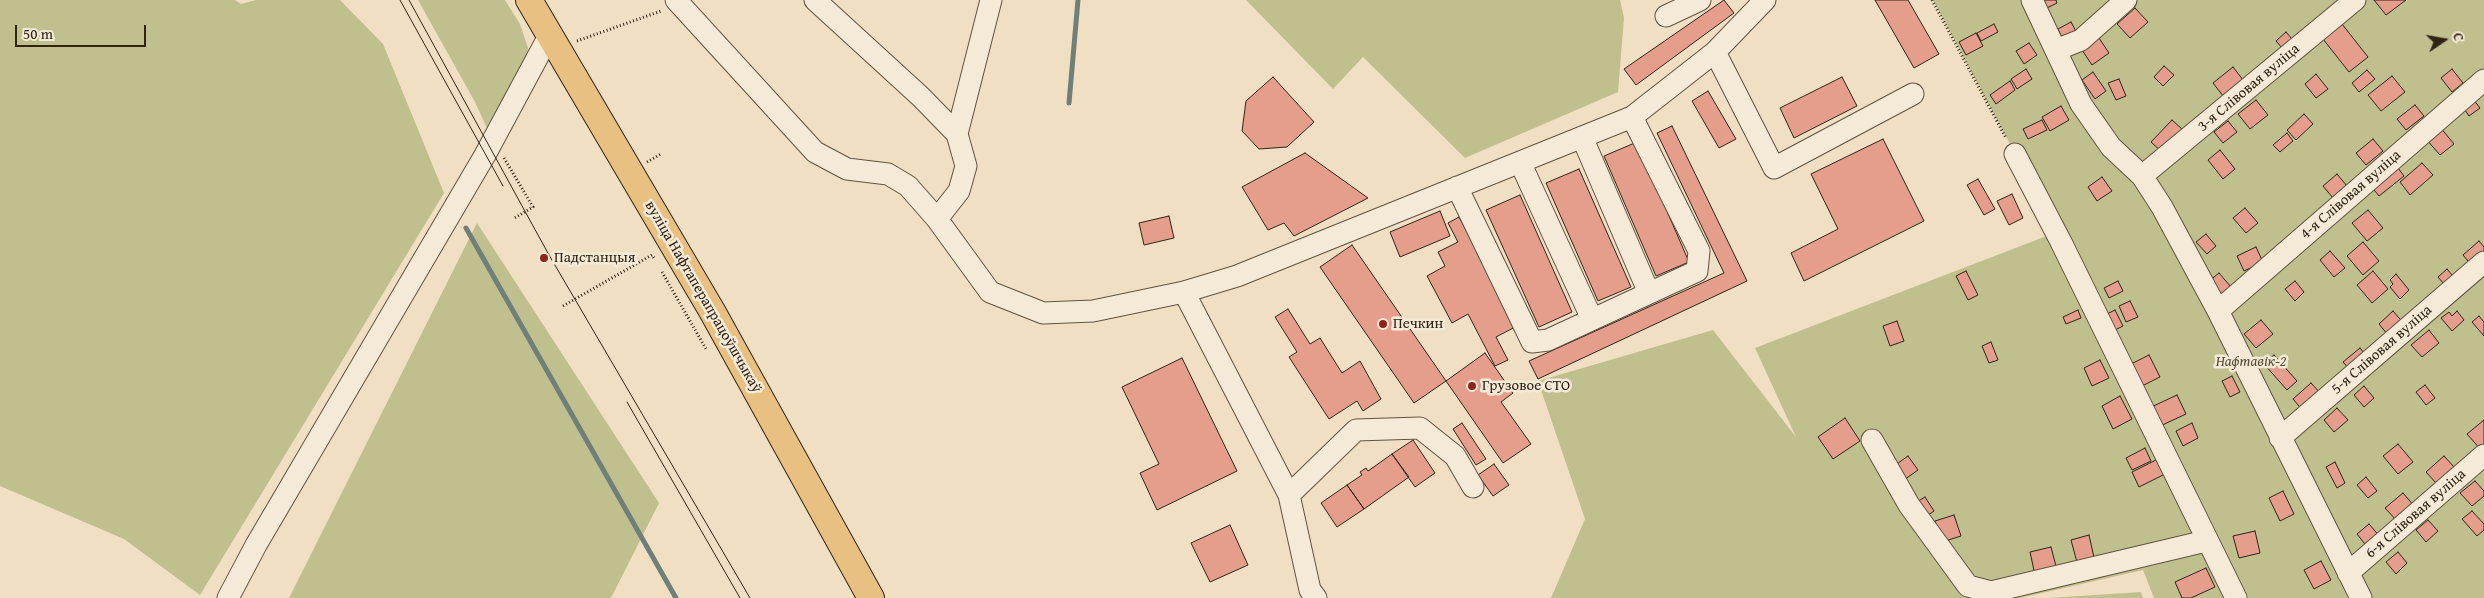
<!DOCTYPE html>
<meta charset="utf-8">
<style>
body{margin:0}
#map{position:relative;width:2484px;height:598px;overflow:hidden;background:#f0dfc2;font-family:"Gentium Book Plus",serif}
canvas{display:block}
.north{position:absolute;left:2419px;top:15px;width:50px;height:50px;-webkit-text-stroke:4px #f5ead7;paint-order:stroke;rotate:78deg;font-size:14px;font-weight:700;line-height:20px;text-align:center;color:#302417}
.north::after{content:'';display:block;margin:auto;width:18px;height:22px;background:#302417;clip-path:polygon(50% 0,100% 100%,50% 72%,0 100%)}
.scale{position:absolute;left:15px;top:25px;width:131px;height:22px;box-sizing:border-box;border:2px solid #302417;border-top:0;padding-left:6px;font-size:15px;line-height:18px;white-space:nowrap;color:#302417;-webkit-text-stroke:4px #f5ead7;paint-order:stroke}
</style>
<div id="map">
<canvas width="2484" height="598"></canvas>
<div class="north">С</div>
<div class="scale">50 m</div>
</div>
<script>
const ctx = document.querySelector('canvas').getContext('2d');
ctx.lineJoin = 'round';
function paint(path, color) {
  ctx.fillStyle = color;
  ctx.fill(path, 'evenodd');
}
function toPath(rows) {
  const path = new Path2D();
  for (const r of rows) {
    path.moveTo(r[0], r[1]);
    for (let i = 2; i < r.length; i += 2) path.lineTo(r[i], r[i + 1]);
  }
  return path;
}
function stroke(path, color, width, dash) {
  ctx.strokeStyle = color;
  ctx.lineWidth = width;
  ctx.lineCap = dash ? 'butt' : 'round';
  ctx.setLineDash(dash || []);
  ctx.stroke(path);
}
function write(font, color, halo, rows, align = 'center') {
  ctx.font = font + ' "Gentium Book Plus",serif';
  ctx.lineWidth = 5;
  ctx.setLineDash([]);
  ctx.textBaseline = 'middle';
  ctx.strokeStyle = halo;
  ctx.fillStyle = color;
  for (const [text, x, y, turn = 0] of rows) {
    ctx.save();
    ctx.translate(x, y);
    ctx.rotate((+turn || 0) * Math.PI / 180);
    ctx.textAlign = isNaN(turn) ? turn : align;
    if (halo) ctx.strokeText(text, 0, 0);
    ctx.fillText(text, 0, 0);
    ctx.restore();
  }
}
paint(toPath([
 [0,0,235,0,241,4,256,0,340,0,383,44,444,193,200,595,124,539,0,486],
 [418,0,505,0,520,24,528,48,527,66,490,135,475,102],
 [1246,0,1620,0,1624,18,1618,92,1465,158,1363,57,1333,89],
 [1933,0,2484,0,2484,598,2154,598,2143,570,2020,598,1551,598,1585,519,1538,381,1713,330,1796,437,1755,348,2057,232],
 [477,223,659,503,611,598,289,598],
 [2141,592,2143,598,2049,598]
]), '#c0c08f');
stroke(toPath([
 [1069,103,1078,0],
 [466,228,676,598]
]), '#717f79', 5);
const building = toPath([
 [1724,0,1734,13,1636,85,1624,69,1724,0],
 [1875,0,1908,0,1939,54,1914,68,1875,0],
 [2041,0,2056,0,2057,3,2045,9,2041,0],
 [2374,0,2406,0,2386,15,2374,0],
 [2135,8,2148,22,2130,38,2117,24,2135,8],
 [2071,22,2078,35,2064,42,2058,29,2071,22],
 [1994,24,1998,32,1981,41,1977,33,1994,24],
 [2342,24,2368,57,2349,72,2323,39,2342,24],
 [2286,32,2293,40,2283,49,2276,41,2286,32],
 [1976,33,1983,46,1966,55,1959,42,1976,33],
 [2099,38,2109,53,2092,65,2082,50,2099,38],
 [2029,43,2037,55,2024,64,2016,51,2029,43],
 [2164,66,2174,75,2163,86,2154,77,2164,66],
 [2233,67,2247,85,2227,101,2213,83,2233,67],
 [2026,69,2032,79,2017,89,2011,79,2026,69],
 [2452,69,2463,83,2452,92,2441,78,2452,69],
 [2367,70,2375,79,2359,92,2352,83,2367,70],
 [2093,72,2106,91,2095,99,2082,80,2093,72],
 [2316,74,2328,89,2316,98,2305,84,2316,74],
 [2392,76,2405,92,2381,111,2368,95,2392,76],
 [1273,77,1314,122,1287,147,1259,149,1242,131,1246,101,1273,77],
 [1842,77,1857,106,1794,138,1780,108,1842,77],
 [2119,79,2126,96,2116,100,2108,83,2119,79],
 [2010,81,2015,90,1996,104,1990,95,2010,81],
 [1708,91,1736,139,1719,148,1692,101,1708,91],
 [2473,99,2480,108,2469,116,2463,107,2473,99],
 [2256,100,2268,115,2250,129,2238,114,2256,100],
 [2415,105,2424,116,2406,130,2397,119,2415,105],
 [2061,106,2069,120,2050,131,2042,117,2061,106],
 [2304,114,2313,124,2296,140,2287,130,2304,114],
 [2042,120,2047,130,2028,139,2023,129,2042,120],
 [2172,120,2183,130,2162,152,2151,142,2172,120],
 [2228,121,2237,132,2223,143,2214,132,2228,121],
 [1672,126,1747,281,1538,379,1529,361,1724,273,1657,133,1672,126],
 [2440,127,2454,144,2440,155,2426,139,2440,127],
 [2287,133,2293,141,2280,152,2273,145,2287,133],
 [1883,139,1924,221,1804,281,1791,253,1838,229,1811,174,1883,139],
 [2373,139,2383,151,2366,165,2356,153,2373,139],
 [1637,142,1689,262,1656,276,1604,156,1637,142],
 [2220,150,2235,169,2223,179,2208,160,2220,150],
 [1305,153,1368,198,1294,236,1284,223,1268,230,1242,187,1305,153],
 [2422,163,2433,175,2410,195,2400,182,2422,163],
 [2395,164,2404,176,2379,196,2370,185,2395,164],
 [1579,169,1631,287,1598,301,1546,183,1579,169],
 [2337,174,2347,186,2333,198,2323,186,2337,174],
 [2102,177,2112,191,2097,201,2088,187,2102,177],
 [1978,179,1995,209,1984,215,1967,185,1978,179],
 [2012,194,2023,218,2009,225,1997,201,2012,194],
 [1520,195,1572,312,1539,327,1486,210,1520,195],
 [2245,208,2258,223,2246,233,2233,218,2245,208],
 [2368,210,2383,228,2367,241,2352,223,2368,210],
 [1440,211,1450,236,1400,257,1390,232,1440,211],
 [1169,216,1174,238,1144,245,1139,223,1169,216],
 [1459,217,1517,326,1496,337,1508,360,1495,366,1468,314,1452,323,1427,276,1445,266,1438,252,1458,242,1448,223,1459,217],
 [2206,234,2216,246,2207,254,2196,242,2206,234],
 [2479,241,2484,247,2484,260,2474,268,2463,255,2479,241],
 [2363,242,2379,261,2363,275,2347,256,2363,242],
 [1352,245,1446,381,1414,403,1320,267,1352,245],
 [2256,247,2263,262,2244,271,2237,256,2256,247],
 [2330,251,2345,268,2334,277,2320,260,2330,251],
 [2447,269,2458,282,2449,290,2438,277,2447,269],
 [1966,271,1978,295,1968,300,1956,276,1966,271],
 [2373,271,2388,289,2372,303,2357,285,2373,271],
 [2219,273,2231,287,2221,296,2209,281,2219,273],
 [2396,274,2409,290,2400,299,2390,287,2393,284,2390,280,2396,274],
 [2118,281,2123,291,2109,298,2104,288,2118,281],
 [2295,281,2304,292,2295,301,2285,289,2295,281],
 [2130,301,2138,317,2126,322,2119,306,2130,301],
 [1288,309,1310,344,1320,338,1342,373,1360,361,1381,399,1363,411,1357,401,1329,419,1289,357,1297,352,1275,317,1288,309],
 [2078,310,2081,318,2066,324,2063,317,2078,310],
 [2115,310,2123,326,2113,331,2105,315,2115,310],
 [2393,311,2407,327,2392,340,2379,324,2393,311],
 [2457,311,2464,320,2452,331,2441,318,2449,312,2452,316,2457,311],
 [2479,316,2484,322,2484,336,2472,322,2479,316],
 [2261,320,2273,334,2256,348,2244,334,2261,320],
 [1897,321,1904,341,1890,346,1883,326,1897,321],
 [2429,330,2439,343,2422,357,2411,345,2429,330],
 [1991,342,1998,360,1989,363,1982,346,1991,342],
 [2360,348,2368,358,2352,372,2343,362,2360,348],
 [1485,353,1513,393,1501,402,1531,444,1503,463,1446,381,1485,353],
 [2149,355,2160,377,2138,388,2127,366,2149,355],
 [2274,355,2297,381,2287,390,2264,364,2274,355],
 [1182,358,1237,471,1157,510,1140,473,1159,464,1122,387,1182,358],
 [2100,360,2109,378,2092,386,2084,368,2100,360],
 [2232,376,2240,392,2230,397,2222,381,2232,376],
 [2311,383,2323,396,2304,412,2293,399,2311,383],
 [2425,385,2435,398,2426,405,2416,392,2425,385],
 [2364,386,2374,398,2364,407,2354,395,2364,386],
 [2177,395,2186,414,2156,428,2147,409,2177,395],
 [2120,396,2132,419,2113,429,2102,406,2120,396],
 [2337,408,2348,420,2334,432,2324,420,2337,408],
 [1845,418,1860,441,1833,459,1818,437,1845,418],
 [2484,420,2484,449,2482,451,2467,434,2484,420],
 [1462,423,1486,459,1476,465,1453,429,1462,423],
 [2192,423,2198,438,2183,446,2176,431,2192,423],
 [1413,440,1435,473,1415,487,1392,454,1413,440],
 [2398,444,2413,462,2398,474,2383,456,2398,444],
 [2145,448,2151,461,2132,470,2126,458,2145,448],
 [1392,454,1409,477,1364,509,1347,485,1362,475,1360,472,1366,468,1368,471,1392,454],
 [1908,456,1918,470,1904,480,1894,466,1908,456],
 [2444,456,2455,468,2437,484,2426,472,2444,456],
 [2160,458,2167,473,2139,487,2132,472,2160,458],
 [2335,462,2345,483,2337,488,2326,467,2335,462],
 [1494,464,1509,485,1493,496,1478,475,1494,464],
 [2366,477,2377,491,2368,498,2357,485,2366,477],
 [2475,481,2484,491,2484,496,2472,506,2460,493,2475,481],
 [1347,485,1364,509,1337,527,1321,503,1347,485],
 [2283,491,2294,514,2280,521,2269,498,2283,491],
 [2403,493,2415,507,2398,522,2385,508,2403,493],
 [1925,497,1934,511,1924,518,1915,503,1925,497],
 [2472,511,2484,524,2484,530,2477,536,2462,519,2472,511],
 [1954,515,1961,536,1942,542,1935,521,1954,515],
 [2428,520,2438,531,2426,542,2416,530,2428,520],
 [2369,524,2381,538,2368,548,2357,534,2369,524],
 [1230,525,1248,565,1210,582,1191,543,1230,525],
 [2255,531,2260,553,2239,558,2233,536,2255,531],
 [2089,535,2095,562,2078,566,2071,540,2089,535],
 [2051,547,2057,570,2035,575,2030,552,2051,547],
 [2398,552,2407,563,2396,574,2386,562,2398,552],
 [2321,561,2331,580,2314,589,2304,570,2321,561],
 [2206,568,2215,587,2191,598,2182,598,2175,582,2206,568]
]);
paint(building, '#e59d8c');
stroke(building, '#302417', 1);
const minor = toPath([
 [676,0,815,152,847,169,888,174,908,186,937,219,990,292,1043,313,1093,311,1184,292,1237,276,1632,117,1715,52,1765,0],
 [815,0,921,97,957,134,966,166,959,191,937,219],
 [2032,0,2081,104,2111,147,2142,176,2162,207,2218,311,2361,598],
 [1666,16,1700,0],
 [2056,50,2081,40,2126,0],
 [1715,52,1774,168,1913,94],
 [957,134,991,0],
 [1582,137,1649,293],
 [2015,154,2061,242,2236,598],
 [1520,162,1592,319],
 [2142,176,2355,0],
 [1457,187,1532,342,1548,340,1697,271,1699,251,1632,117],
 [1184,292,1289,495,1310,590,1316,598],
 [2218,311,2484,80],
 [2280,438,2484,262],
 [1872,440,1909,505,1968,586,1991,592,2206,541],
 [1289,495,1356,430,1420,428,1455,456,1473,487],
 [2348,573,2484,455],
 [228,598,256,545,485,155,550,34]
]);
const major = toPath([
 [529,0,712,311,871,598]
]);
stroke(minor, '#605342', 23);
stroke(major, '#302417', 28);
stroke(toPath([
 [1932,0,2006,138],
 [577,41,661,11],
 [504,158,533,207,513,219],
 [647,162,661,154],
 [662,272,706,349],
 [563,306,652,255,654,258]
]), '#302417', 3, [1, 2.5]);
stroke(minor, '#f5ead7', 21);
stroke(major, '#e8c081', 26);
stroke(toPath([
 [400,0,503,186],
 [409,0,549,255,750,598],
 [627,402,740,598]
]), '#302417', 1);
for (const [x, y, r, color] of [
 [544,258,5,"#8f2418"],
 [1383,324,5,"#8f2418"],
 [1472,386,5,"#8f2418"]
]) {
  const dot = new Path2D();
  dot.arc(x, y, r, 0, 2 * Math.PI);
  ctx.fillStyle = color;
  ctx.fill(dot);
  stroke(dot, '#f5ead7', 2);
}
write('15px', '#302417', '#f5ead7', [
 ["3-я Слівовая вуліца",2249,88,-40],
 ["4-я Слівовая вуліца",2351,195,-41],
 ["вуліца Нафтаперапрацоўшчыкаў",703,297,60],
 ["5-я Слівовая вуліца",2382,350,-41],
 ["6-я Слівовая вуліца",2416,514,-41]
]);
write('15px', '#302417', '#f5ead7', [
 ["Падстанцыя",554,258],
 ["Печкин",1393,324],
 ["Грузовое СТО",1482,386]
], 'left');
write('italic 15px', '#544b35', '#f5ead7', [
 ["Нафтавік-2",2251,362]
]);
</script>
